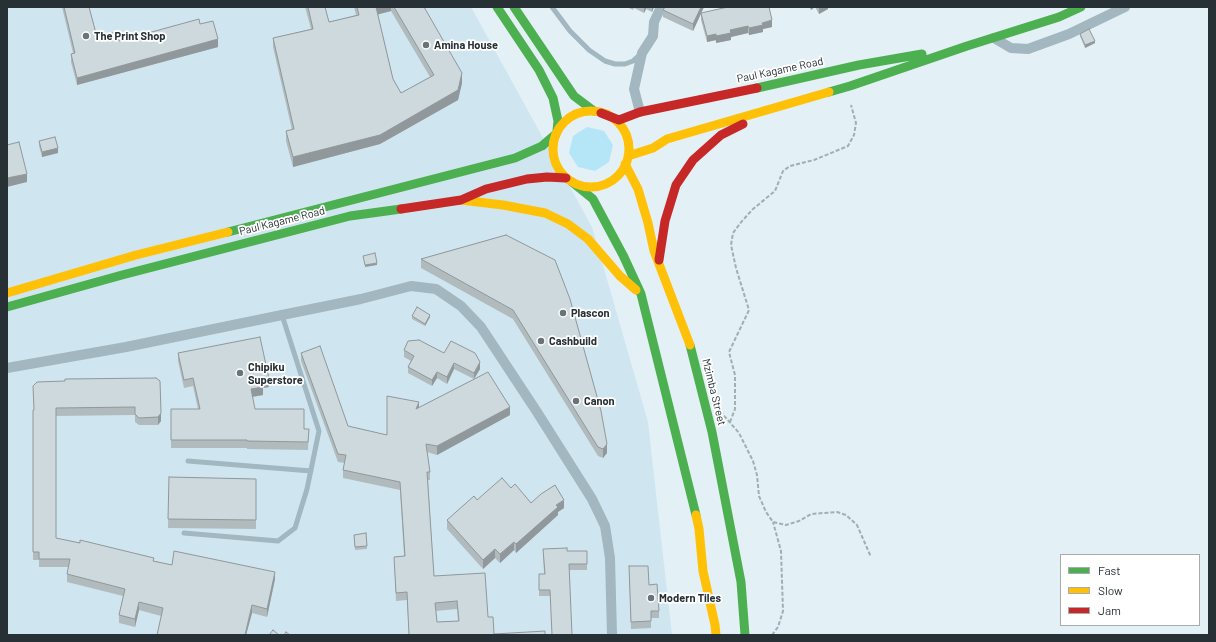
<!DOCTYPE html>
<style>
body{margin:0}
#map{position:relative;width:1216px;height:642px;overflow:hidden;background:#e3f0f6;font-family:Barlow,sans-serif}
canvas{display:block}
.frame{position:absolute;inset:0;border:8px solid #273034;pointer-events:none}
.legend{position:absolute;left:1060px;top:554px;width:140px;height:72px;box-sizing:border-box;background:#fff;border:1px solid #a9acae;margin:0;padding:5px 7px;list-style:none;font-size:12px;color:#273034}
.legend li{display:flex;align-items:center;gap:8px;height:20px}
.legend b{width:20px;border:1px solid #a9acae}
</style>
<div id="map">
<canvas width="1216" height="642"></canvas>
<div class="frame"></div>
<ul class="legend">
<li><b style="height:5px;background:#4caf50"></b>Fast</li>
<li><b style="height:5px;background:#ffc107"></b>Slow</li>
<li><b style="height:5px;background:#c62828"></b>Jam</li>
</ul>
</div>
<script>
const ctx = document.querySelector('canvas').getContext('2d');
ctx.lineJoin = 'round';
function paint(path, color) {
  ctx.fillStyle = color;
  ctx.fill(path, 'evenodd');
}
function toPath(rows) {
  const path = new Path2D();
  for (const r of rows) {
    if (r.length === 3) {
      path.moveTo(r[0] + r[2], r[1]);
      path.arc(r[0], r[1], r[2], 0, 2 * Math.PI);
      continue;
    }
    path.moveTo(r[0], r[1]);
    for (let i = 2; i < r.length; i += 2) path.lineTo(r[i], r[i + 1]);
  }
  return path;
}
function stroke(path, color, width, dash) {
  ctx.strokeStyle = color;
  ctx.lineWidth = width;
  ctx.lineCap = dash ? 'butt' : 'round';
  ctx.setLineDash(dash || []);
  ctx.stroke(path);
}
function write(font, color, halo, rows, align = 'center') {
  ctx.font = font + ' Barlow,sans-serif';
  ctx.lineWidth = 3.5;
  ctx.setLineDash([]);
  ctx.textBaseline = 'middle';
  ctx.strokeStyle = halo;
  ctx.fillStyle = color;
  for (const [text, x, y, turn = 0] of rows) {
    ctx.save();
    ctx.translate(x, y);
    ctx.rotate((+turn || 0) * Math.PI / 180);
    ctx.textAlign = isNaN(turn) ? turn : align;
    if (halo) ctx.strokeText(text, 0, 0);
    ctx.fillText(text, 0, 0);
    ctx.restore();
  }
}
paint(toPath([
 [7,7,471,7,592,227,648,422,672,635,7,635]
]), '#cfe6f0');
paint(toPath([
 [587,127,604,131,613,145,609,162,595,171,578,167,569,153,573,136]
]), '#b4e6f7');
stroke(toPath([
 [720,411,739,433,753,461,757,475,759,496,766,512,773,522,786,525,799,521,811,514,837,512,846,515,857,525,871,557],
 [730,422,735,409,735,375,729,352,749,310,736,268,731,245,733,233,742,221,753,209,775,191,783,171,790,166,814,160,848,146,854,135,856,123,851,105],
 [772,635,778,627,783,611,781,551,773,522]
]), '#9fafb5', 2, [4, 2]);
stroke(toPath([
 [552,7,570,31,589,50,605,61,615,64,625,64,633,61,641,54],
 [188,461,311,471],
 [184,533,278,541,295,528,307,489,319,431,282,315]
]), '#a2b7bf', 5);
stroke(toPath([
 [994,38,1011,48,1028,49,1069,34,1125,7],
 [640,112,634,89,642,53,653,36,654,22,661,7],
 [7,368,126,347,282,315,361,299,411,286,436,289,461,306,481,327,537,412,592,499,605,526,610,558,612,635]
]), '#a2b7bf', 10);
stroke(toPath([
 [497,7,539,70,553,98,558,121,557,131],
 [514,7,574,96,594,111],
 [757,88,859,65,922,54],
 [829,92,850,86,967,46,1059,17,1081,7],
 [572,182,593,199,623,255,641,294,696,515],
 [228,232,515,158,542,146,556,134],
 [7,307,122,275,350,216,401,209],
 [690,345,712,432,741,582,745,635]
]), '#4caf50', 9);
stroke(toPath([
 [591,149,38],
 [628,156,653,148,667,139,829,92],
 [625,164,638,189,648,223,654,251,690,345],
 [461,200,503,205,545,213,568,224,588,239,620,276,636,290],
 [7,293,136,255,228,232],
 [696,515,699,529,703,571,715,625,716,635]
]), '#ffc107', 9);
stroke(toPath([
 [601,113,619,120,640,112,757,88],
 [401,209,461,200,486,189,527,179,547,177,566,178],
 [659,260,665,221,676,185,693,160,721,135,743,124]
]), '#c62828', 9);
paint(toPath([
 [62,7,89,7,97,37,119,41,200,24,218,47,77,85,71,62,71,54,73,53],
 [305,7,325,7,329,22,356,15,354,7,424,7,462,83,458,100,380,144,293,167,286,141,286,131,292,130,273,47,273,38,311,29],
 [391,11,430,77,401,93,393,79,378,14],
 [627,7,654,7,652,12,646,9,644,13,634,8,633,10],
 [665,7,704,7,701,13,772,27,763,29,763,32,749,35,748,33,731,37,731,40,716,43,716,40,707,42,701,20,701,14,693,31,663,17,663,10],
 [809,7,828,7,828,9,819,14,815,7,811,10],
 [1080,34,1095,43,1085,48,1080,36],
 [39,141,58,153,42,157,39,146],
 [506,235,607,453,603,458,598,456,513,319,421,268,421,259],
 [412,316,430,317,425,326,412,319],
 [404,350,444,353,480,369,474,379,454,369,447,384,437,378,432,386,408,373,408,367,411,361,404,357],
 [178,353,269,387,263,388,263,395,252,397,255,409,304,429,309,429,308,450,247,449,247,448,171,448,171,409,198,409,193,386,184,388,178,361],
 [301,353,348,426,387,435,419,407,510,415,437,455,427,452,430,472,430,480,428,480,434,576,488,617,494,634,545,635,409,635,407,600,396,601,394,557,404,556,400,490,343,478,343,470,345,463,338,462,301,361],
 [457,609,458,621,437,622,436,611],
 [156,378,161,421,158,425,139,425,135,422,135,415,56,416,56,538,172,565,275,579,267,617,252,613,246,635,157,635,161,616,139,610,135,627,119,623,119,615,123,596,67,582,67,574,69,567,39,567,39,560,33,560,33,410,34,410,33,386],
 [169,477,256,479,256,529,168,528],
 [511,488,531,503,564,508,558,512,558,515,516,553,514,550,500,563,495,558,483,569,447,529,447,520,477,500],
 [366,533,367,549,355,550,354,535],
 [543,549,567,551,587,551,587,570,570,570,550,596,539,596,539,574,544,574],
 [629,566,649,585,659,611,659,618,651,618,651,628,631,629]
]), '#b1bbbe');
paint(toPath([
 [376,7,391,7,391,11,376,15],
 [644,7,646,7,646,9,644,13],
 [652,7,654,7,652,12],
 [701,7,704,7,693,31,693,24],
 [811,7,815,7,811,10],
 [819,7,828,7,828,9,819,14],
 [772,20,772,27,763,29,763,32,749,35,749,28,762,23],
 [748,26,748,33,731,37,731,40,716,43,716,36,730,30],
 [716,34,716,40,707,42,707,36],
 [218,39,218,47,77,85,77,78],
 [1095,41,1095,43,1085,48,1085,45],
 [462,73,462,83,458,100,380,144,293,167,293,157],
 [58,148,58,153,42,157,42,152],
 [27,174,27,182,7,187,7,178],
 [377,263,377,265,365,267,365,265],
 [430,315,430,317,425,326,425,324],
 [480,362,480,369,474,379,474,373],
 [454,363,454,369,447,384,447,377],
 [437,372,437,378,432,386,432,380],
 [269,379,269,387,263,388,263,395,251,397,251,389,262,381],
 [419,402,419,410,416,409],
 [510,407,510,415,437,455,437,446],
 [161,413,161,421,158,425,158,417],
 [607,444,607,453,603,458,603,449],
 [564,500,564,508,558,512,558,515,516,553,516,544,556,505],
 [514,542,514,550,500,563,500,554],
 [495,549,495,558,483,569,483,560],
 [275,572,275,579,267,617,267,609],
 [139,602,139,610,135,627,135,619],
 [252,605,252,613,246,635,245,635]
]), '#90989b');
const building = toPath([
 [64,7,89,7,97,37,116,32,119,41,199,19,200,24,213,21,218,39,77,78,71,54,75,53,64,7],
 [308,7,325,7,329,22,359,15,357,7,376,7,393,79,401,93,434,75,394,7,424,7,462,73,458,90,380,135,293,157,286,131,294,129,273,38,313,29,308,7],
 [665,7,701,7,693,24,663,10,665,7],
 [728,7,769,7,772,20,762,23,763,25,749,28,748,26,730,30,731,33,716,36,716,34,707,36,701,13,728,7],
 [1089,29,1095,41,1085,45,1080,34,1089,29],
 [55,137,58,148,42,152,39,141,55,137],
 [19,142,27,174,7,178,7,145,19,142],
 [506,235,555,260,570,299,601,411,607,444,603,449,598,447,513,310,421,259,506,235],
 [375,253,377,263,365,265,363,256,375,253],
 [417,307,430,315,425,324,412,316,417,307],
 [260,337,269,379,262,381,263,387,251,389,255,409,304,409,304,429,309,429,308,442,247,441,247,440,171,440,171,409,200,409,193,378,184,380,178,353,260,337],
 [419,340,444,353,451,341,475,353,480,362,474,373,454,363,447,377,437,372,432,380,408,367,414,356,404,350,408,341,419,340],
 [320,346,348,426,387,435,387,396,419,402,416,409,488,372,510,407,437,446,426,444,430,472,427,472,434,576,485,573,488,617,493,617,494,634,545,631,545,635,409,635,407,592,396,593,394,557,405,556,400,482,343,470,346,455,338,454,301,353,320,346],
 [457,601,459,621,437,622,435,603,457,601],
 [156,378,160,381,161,413,158,417,139,418,135,414,135,407,56,408,56,538,80,543,80,540,154,558,153,561,172,565,174,551,275,572,267,609,252,605,245,635,157,635,163,608,139,602,135,619,119,615,125,589,67,574,70,559,39,559,39,552,33,552,33,410,34,410,33,386,37,382,65,381,65,379,156,378],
 [169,477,256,479,256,520,168,519,169,477],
 [502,478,511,488,515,484,531,503,541,494,555,485,564,500,556,505,558,507,516,544,514,542,500,554,495,549,483,560,447,520,474,496,477,500,502,478],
 [366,533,367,546,355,547,354,535,366,533],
 [567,548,567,551,587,551,587,564,569,564,572,635,552,635,550,590,539,590,539,574,545,574,543,549,567,548],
 [629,566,648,566,649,585,657,584,659,611,651,611,651,621,631,622,629,566],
 [273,630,279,635,269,635,273,630],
 [286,632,290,635,284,635,286,632]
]);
paint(building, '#ced9dd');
stroke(building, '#90989b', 1);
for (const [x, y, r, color] of [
 [86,36,4,"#697378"],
 [426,45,4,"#697378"],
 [563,313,4,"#697378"],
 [541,341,4,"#697378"],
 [240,373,4,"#697378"],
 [576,401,4,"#697378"],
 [651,598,4,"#697378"]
]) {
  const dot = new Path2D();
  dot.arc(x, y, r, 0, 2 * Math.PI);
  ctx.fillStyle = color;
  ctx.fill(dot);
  stroke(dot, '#fff', 1.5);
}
write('bold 11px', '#273034', '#fff', [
 ["The Print Shop",94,36],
 ["Amina House",434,45],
 ["Plascon",571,313],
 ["Cashbuild",549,341],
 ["Chipiku",248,367],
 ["Superstore",248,380],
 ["Canon",584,401],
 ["Modern Tiles",659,598]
], 'left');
write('11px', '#273034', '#fff', [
 ["Paul Kagame Road",780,70,-12],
 ["Paul Kagame Road",282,221,-14],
 ["Mzimba Street",714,392,76]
]);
</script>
